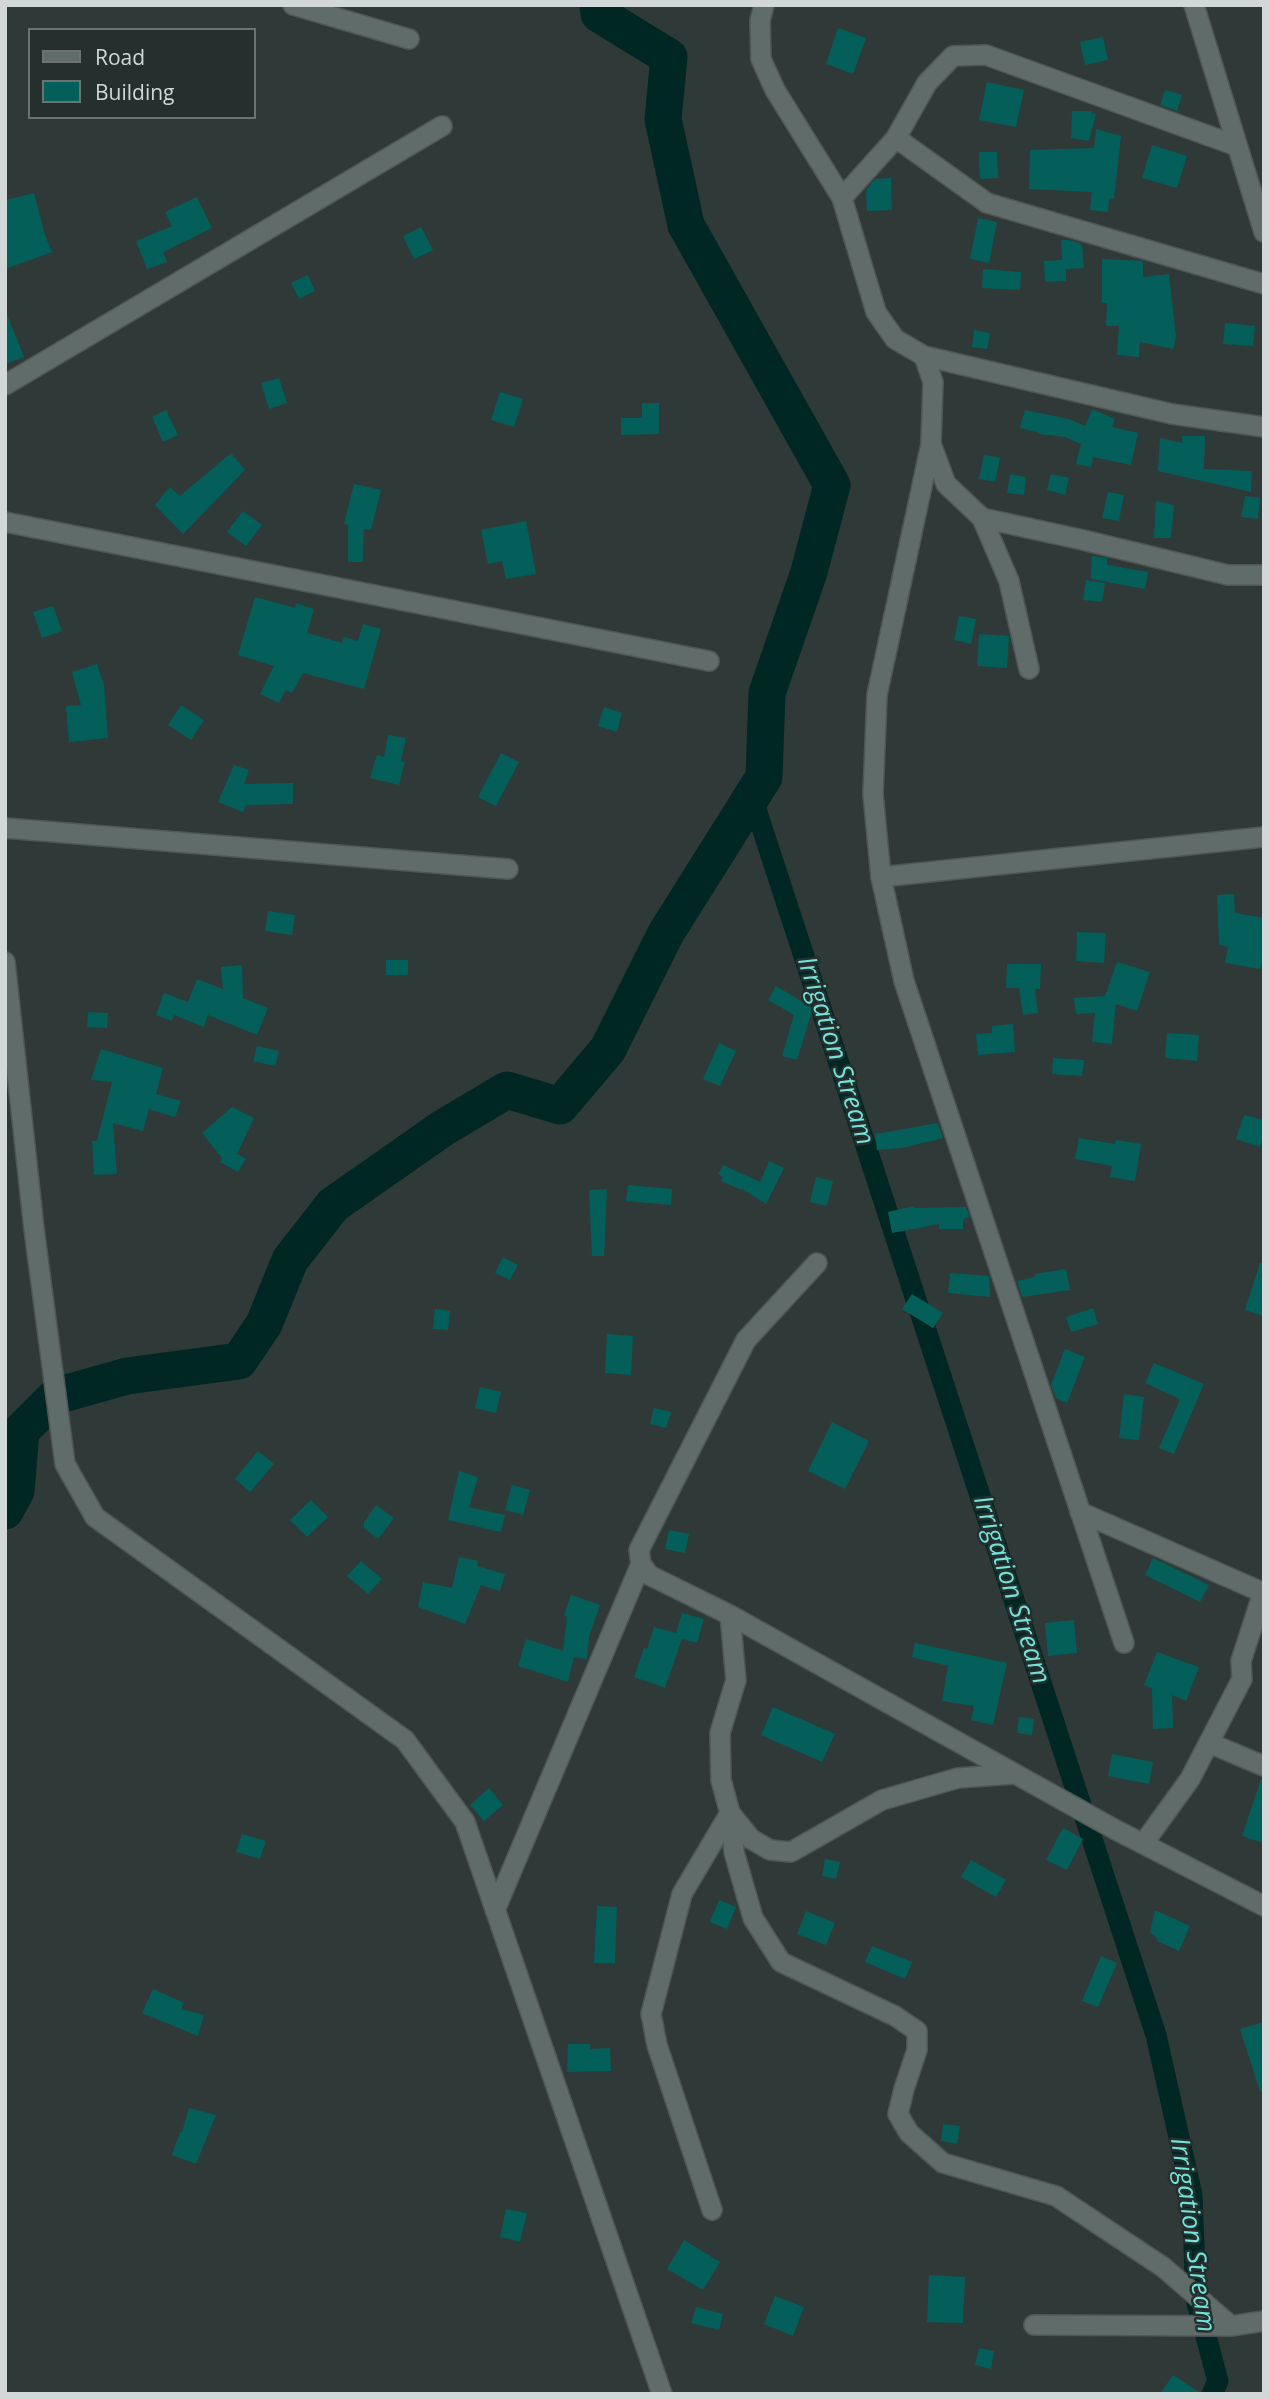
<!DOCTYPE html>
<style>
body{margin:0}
#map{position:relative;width:1269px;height:2399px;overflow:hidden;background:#2f3938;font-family:"Open Sans",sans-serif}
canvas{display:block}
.frame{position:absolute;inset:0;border:7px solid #d1d8d7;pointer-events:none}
.legend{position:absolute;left:28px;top:28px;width:228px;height:91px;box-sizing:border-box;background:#252f2e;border:2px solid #6a7372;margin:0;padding:9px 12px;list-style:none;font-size:21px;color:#d1d8d7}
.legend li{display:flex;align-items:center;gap:14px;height:35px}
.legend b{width:35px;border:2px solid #6a7372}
</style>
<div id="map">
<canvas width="1269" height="2399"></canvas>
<div class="frame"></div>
<ul class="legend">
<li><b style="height:9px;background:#606c6a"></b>Road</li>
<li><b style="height:19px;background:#045f5b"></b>Building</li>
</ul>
</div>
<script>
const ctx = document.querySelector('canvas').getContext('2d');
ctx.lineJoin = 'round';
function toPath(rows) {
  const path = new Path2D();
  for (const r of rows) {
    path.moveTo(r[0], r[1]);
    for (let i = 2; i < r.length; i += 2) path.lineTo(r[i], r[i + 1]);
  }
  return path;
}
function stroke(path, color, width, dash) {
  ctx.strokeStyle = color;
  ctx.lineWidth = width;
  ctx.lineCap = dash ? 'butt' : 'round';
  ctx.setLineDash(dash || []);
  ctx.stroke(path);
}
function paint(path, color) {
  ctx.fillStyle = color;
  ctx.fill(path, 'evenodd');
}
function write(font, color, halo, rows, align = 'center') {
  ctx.font = font + ' "Open Sans",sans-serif';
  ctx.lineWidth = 5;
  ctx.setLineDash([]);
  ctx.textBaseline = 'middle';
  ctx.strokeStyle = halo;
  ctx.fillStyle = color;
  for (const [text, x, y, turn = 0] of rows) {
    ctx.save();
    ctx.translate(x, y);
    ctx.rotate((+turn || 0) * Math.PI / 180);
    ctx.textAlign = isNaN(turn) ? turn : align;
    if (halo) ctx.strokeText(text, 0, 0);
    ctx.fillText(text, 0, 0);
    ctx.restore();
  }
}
stroke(toPath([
 [752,797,1156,2035,1192,2195,1196,2299,1218,2381,1212,2394]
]), '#002724', 21);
stroke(toPath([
 [5,1511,16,1491,21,1431,56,1396,127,1376,239,1361,264,1324,290,1260,333,1205,443,1128,507,1090,560,1106,608,1049,666,933,764,777,767,693,809,572,832,485,686,225,663,119,669,57,599,14,598,5]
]), '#002724', 37);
paint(toPath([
 [838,28,866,38,853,74,826,64],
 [1103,37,1108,60,1085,65,1080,42],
 [987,82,1024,90,1016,127,979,120],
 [1165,90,1182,95,1177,111,1160,105],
 [1072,111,1092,111,1092,114,1096,114,1089,141,1071,138],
 [1096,129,1121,136,1114,199,1109,198,1108,212,1090,210,1092,192,1029,189,1030,150,1094,148],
 [1152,145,1187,156,1177,188,1142,178],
 [979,152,997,152,998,178,980,179],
 [891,178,892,210,867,211,866,190,875,179],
 [34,193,45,235,52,252,5,269,5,200],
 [197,197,212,228,163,252,167,262,147,269,136,241,172,226,165,212],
 [978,218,997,222,989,263,970,259],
 [421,227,433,250,414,259,403,236],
 [1061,240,1069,240,1082,244,1084,268,1066,269,1066,281,1045,282,1044,261,1062,260],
 [1102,259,1143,261,1143,277,1169,274,1176,337,1173,349,1140,342,1139,357,1117,355,1119,326,1106,326,1107,303,1102,303],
 [983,269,1021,272,1020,290,982,288],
 [308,275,315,291,299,299,291,283],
 [6,312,24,357,5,364,5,313],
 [1225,323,1255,326,1253,346,1223,344],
 [974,330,990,333,987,349,972,347],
 [279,378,287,403,269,409,261,383],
 [500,392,523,399,514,427,491,420],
 [642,403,659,403,659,434,621,435,621,418,642,418],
 [1092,409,1115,419,1112,427,1138,433,1131,465,1093,457,1091,467,1076,464,1081,444,1065,437,1039,434,1039,433,1020,428,1025,410,1069,419,1085,426],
 [166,410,178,435,163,442,152,417],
 [1182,436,1205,436,1204,469,1252,471,1251,492,1158,471,1160,438,1182,443],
 [231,453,245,470,183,534,155,505,170,487,180,496],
 [984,455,1000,458,995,482,979,479],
 [1010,474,1026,477,1024,495,1007,493],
 [1051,474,1069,478,1065,495,1047,490],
 [354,484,381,490,371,530,364,529,363,562,348,562,348,525,344,524],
 [1108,492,1124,495,1119,521,1102,518],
 [1245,496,1260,498,1258,519,1241,517],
 [1156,501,1174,505,1171,538,1154,538],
 [243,511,262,525,246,546,227,532],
 [526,521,536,574,506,579,502,561,488,564,481,530],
 [1092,556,1107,558,1107,565,1148,572,1145,589,1091,579],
 [1086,580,1105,583,1102,602,1083,600],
 [255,597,295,608,296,603,314,609,307,633,342,643,344,637,358,641,363,624,381,629,364,689,303,673,292,693,286,690,279,703,260,694,274,666,238,655],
 [53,606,62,631,42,638,33,612],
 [959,616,976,619,971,644,954,640],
 [979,634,1009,636,1007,668,977,666],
 [97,664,104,685,108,738,69,742,66,706,81,705,72,672],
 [181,705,204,720,191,740,168,725],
 [604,707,622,713,617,732,598,726],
 [388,735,406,738,401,761,405,762,399,785,370,778,377,755,384,757],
 [501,753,519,762,496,806,478,797],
 [234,765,249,770,244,784,293,783,293,804,246,805,243,812,218,802],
 [1234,894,1235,913,1264,918,1264,952,1260,969,1225,963,1228,947,1219,945,1217,895],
 [268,911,295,915,292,935,265,931],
 [1077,932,1106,933,1104,963,1076,961],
 [386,960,408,960,408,975,386,975],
 [1117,962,1150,972,1137,1011,1116,1004,1112,1044,1092,1042,1095,1013,1076,1014,1074,998,1105,996],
 [1007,964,1041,964,1040,989,1035,989,1038,1013,1023,1015,1019,988,1006,988],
 [242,965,243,998,268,1008,257,1035,208,1015,204,1027,174,1015,172,1021,156,1015,164,993,188,1002,197,979,223,989,221,967],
 [776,986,813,1008,797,1060,782,1056,794,1015,768,1000],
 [88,1012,108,1013,107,1028,87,1027],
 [1013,1024,1015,1052,978,1055,976,1034,992,1033,992,1026],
 [1167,1033,1199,1035,1197,1061,1165,1058],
 [719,1043,736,1051,720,1086,703,1079],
 [257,1046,279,1051,275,1066,253,1061],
 [101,1049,163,1068,156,1094,181,1101,175,1117,149,1109,143,1131,113,1123,117,1174,94,1175,92,1141,97,1141,112,1082,91,1080],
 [1053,1058,1084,1060,1082,1076,1052,1074],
 [232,1107,254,1118,237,1154,246,1159,238,1172,220,1162,222,1158,202,1133],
 [1244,1115,1264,1120,1264,1134,1260,1147,1236,1139],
 [938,1123,943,1138,902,1148,877,1150,875,1134],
 [1079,1138,1115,1144,1116,1140,1141,1144,1135,1181,1110,1177,1112,1166,1075,1159],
 [769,1161,784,1168,766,1204,742,1189,742,1190,721,1181,723,1177,718,1174,723,1165,760,1182],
 [816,1177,833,1181,827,1206,810,1202],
 [628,1185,672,1189,671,1205,626,1201],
 [607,1189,604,1256,592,1256,589,1190],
 [914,1206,914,1208,966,1207,970,1217,963,1219,963,1229,939,1229,939,1224,892,1233,888,1212],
 [503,1257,518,1265,510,1280,495,1273],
 [1260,1263,1264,1263,1264,1316,1245,1310],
 [1066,1269,1070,1290,1022,1297,1017,1281,1035,1277,1035,1274],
 [950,1273,989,1276,990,1297,948,1293],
 [912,1294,943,1313,933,1328,902,1309],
 [1093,1308,1098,1324,1071,1332,1066,1317],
 [435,1309,450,1311,448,1330,433,1329],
 [607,1334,633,1336,631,1375,605,1373],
 [1065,1349,1085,1357,1067,1403,1056,1398,1051,1385],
 [1154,1363,1204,1384,1174,1454,1159,1448,1180,1399,1145,1383],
 [480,1387,501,1392,496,1413,475,1408],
 [1124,1394,1144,1397,1139,1440,1119,1438],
 [654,1408,671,1412,666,1428,650,1424],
 [832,1422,869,1441,845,1489,808,1471],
 [258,1451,274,1464,250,1492,235,1479],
 [459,1471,478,1477,469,1507,505,1515,501,1532,448,1520],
 [512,1485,530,1490,523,1515,505,1510],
 [311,1500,328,1517,307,1537,290,1520],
 [376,1505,394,1518,378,1539,364,1528,364,1522],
 [669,1530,689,1534,685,1553,665,1549],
 [459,1557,478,1561,477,1566,505,1574,500,1591,481,1585,465,1624,418,1607,423,1582,452,1588],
 [1153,1558,1209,1585,1200,1602,1145,1575],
 [361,1561,382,1579,368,1594,347,1576],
 [571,1595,600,1605,589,1637,587,1659,574,1657,568,1682,518,1666,526,1639,563,1651,567,1617,564,1615],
 [682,1613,704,1619,697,1643,682,1639,665,1688,634,1677,644,1648,647,1649,654,1627,676,1633],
 [1074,1620,1077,1653,1048,1656,1045,1623],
 [915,1643,1007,1663,993,1725,971,1720,974,1706,942,1701,948,1666,912,1657],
 [1157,1652,1199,1667,1186,1701,1172,1695,1173,1728,1153,1729,1152,1688,1144,1685],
 [773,1707,835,1734,822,1762,761,1735],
 [1019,1717,1034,1719,1032,1735,1017,1733],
 [1112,1754,1153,1762,1149,1784,1108,1776],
 [1261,1779,1264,1779,1264,1843,1242,1836],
 [489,1788,503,1805,484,1821,470,1805],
 [1063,1828,1083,1839,1067,1870,1046,1860],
 [242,1834,266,1841,260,1859,236,1852],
 [825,1859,840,1862,836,1879,822,1876],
 [971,1860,1006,1880,996,1897,961,1877],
 [719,1900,736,1907,727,1929,710,1922],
 [597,1906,617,1907,615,1963,594,1963],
 [1155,1910,1190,1926,1179,1951,1157,1941,1158,1939,1150,1932],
 [806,1911,835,1923,826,1945,797,1934],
 [872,1946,912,1962,905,1979,865,1962],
 [1101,1956,1117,1963,1098,2007,1082,2001],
 [153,1989,184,2003,181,2009,204,2015,198,2036,142,2013],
 [1264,2022,1264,2091,1260,2092,1240,2029],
 [568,2044,590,2044,590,2049,610,2048,611,2071,567,2072],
 [189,2108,216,2115,196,2164,172,2155,180,2132,182,2132],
 [943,2124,960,2126,957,2144,941,2141],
 [506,2209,527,2213,520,2242,500,2237],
 [684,2240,720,2262,703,2290,667,2269],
 [929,2275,965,2277,963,2323,927,2322],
 [775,2296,804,2307,793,2336,764,2324],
 [696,2307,723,2314,719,2330,691,2323],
 [979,2348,994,2351,991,2369,975,2365],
 [1173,2375,1202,2394,1160,2394]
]), '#045f5b');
const minor = toPath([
 [293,5,409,39],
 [764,5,760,21,761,59,775,90,842,198,876,312,895,339,924,356,933,382,931,444,946,484,982,518,1009,581,1029,669],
 [1194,5,1264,232],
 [896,138,987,203,1264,284],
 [842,198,896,138,927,83,953,56,986,55,1237,146],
 [924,356,1172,414,1264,427],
 [5,385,442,126],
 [931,444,877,695,873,794,881,877,904,981,1124,1643],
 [982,518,1083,540,1228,575,1264,575],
 [5,522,709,661],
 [5,962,34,1229,65,1464,95,1517,405,1740,465,1822,662,2394],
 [817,1263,746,1340,639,1550,641,1564,649,1575,730,1615,1116,1830,1264,1906],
 [1080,1512,1264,1593],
 [730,1615,736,1680,720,1733,721,1780,730,1813,751,1839,770,1850,791,1852,882,1800,958,1778,1013,1774],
 [1209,1743,1264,1766],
 [1143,1844,1190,1779,1242,1679,1241,1661,1263,1593],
 [495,1910,641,1564],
 [712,2210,657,2045,651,2014,682,1894,730,1813,734,1852,753,1918,781,1962,895,2016,917,2031,917,2050,904,2089,898,2114,909,2133,943,2163,1056,2196,1163,2267,1231,2326],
 [1034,2325,1231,2326,1264,2321]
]);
const tertiary = toPath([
 [5,828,508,869],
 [881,877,1264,837]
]);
stroke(minor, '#4f5756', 22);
stroke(tertiary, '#4f5756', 22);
stroke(minor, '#606c6a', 19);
stroke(tertiary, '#606c6a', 19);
write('italic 26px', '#72e4db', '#252f2e', [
 ["Irrigation Stream",835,1051,72],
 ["Irrigation Stream",1011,1590,72],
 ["Irrigation Stream",1192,2235,82]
]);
</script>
